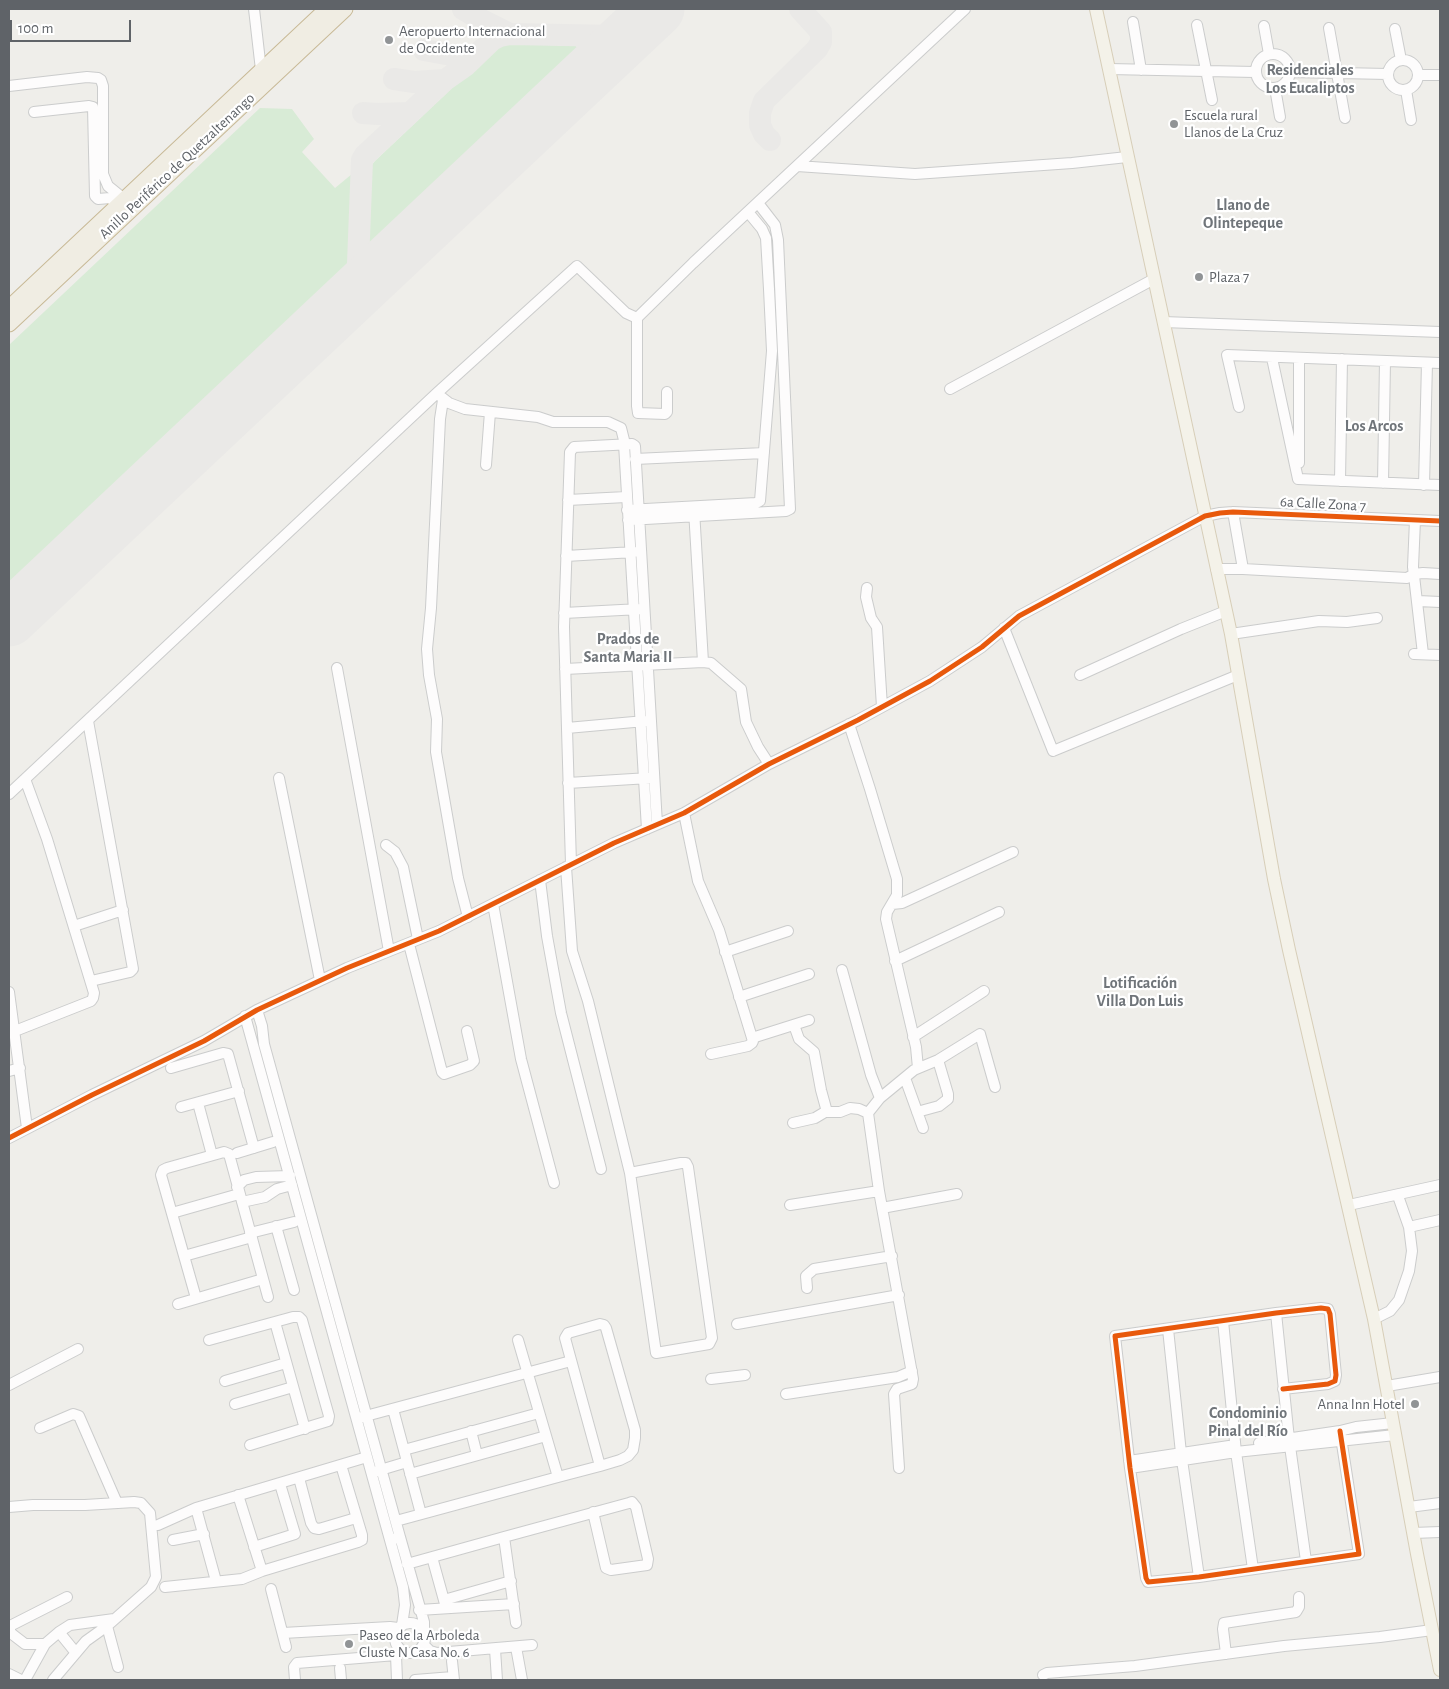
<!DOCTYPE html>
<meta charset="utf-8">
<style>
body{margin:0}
#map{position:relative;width:1449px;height:1689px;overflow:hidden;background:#efeeea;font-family:"Alegreya Sans",sans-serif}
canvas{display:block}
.frame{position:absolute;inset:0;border:10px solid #5f6368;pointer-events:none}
.scale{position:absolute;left:10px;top:20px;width:121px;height:22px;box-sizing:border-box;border:2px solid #5f6368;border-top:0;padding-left:6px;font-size:15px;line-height:18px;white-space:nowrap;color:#5f6368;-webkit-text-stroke:4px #fff;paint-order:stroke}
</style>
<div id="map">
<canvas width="1449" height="1689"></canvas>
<div class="frame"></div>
<div class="scale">100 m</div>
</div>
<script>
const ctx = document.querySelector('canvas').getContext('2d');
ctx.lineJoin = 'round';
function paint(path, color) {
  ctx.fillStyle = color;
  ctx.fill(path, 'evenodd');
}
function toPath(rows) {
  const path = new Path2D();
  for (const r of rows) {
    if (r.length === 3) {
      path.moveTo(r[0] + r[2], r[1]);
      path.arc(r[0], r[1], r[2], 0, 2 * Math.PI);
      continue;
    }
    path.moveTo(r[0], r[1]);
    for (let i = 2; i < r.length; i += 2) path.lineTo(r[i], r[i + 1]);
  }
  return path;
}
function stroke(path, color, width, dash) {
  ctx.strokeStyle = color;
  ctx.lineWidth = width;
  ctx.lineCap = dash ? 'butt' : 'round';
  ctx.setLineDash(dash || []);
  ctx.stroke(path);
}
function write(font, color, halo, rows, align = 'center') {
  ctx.font = font + ' "Alegreya Sans",sans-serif';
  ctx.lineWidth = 4.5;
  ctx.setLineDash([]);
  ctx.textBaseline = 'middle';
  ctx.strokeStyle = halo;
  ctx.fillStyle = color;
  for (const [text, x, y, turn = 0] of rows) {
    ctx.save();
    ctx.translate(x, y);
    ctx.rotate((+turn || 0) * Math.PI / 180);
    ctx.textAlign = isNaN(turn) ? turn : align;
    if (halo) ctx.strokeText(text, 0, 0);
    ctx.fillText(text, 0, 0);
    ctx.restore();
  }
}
paint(toPath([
 [516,44,576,46,582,53,582,58,579,65,387,246,379,248,371,246,367,237,368,180,371,166,375,161,493,49,499,46],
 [260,108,292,109,314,139,302,152,335,188,352,174,351,267,349,279,336,294,9,601,9,345]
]), '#d8ebd6');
stroke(toPath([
 [463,9,478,18,510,34],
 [579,36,590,40,593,48,594,55,591,65,585,76],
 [424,50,462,57,474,57],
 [394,79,414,82,445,80],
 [363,113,377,114,410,113],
 [770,140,764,134,760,125,760,113,764,101,817,49,821,42,821,32,800,9],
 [359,246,364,258,373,262,386,260,399,252],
 [329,318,345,300,356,279,358,263,362,160,365,155,410,113,445,80,465,66,492,40,500,36,510,34,618,36,627,34,639,25]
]), '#eae9e7', 22);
stroke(toPath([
 [9,619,657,9]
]), '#eae9e7', 55);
const minor = toPath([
 [254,9,261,70],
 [1133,22,1141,70],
 [1197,25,1212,100],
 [1264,26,1269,54],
 [1329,28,1345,118],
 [1395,29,1401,60],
 [1273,71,17],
 [1403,75,15],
 [1109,69,1255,72],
 [1290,72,1388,74],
 [1419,75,1440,75],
 [9,86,87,77,98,78,101,80,103,86,103,174,108,186,124,199],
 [1275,88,1280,117],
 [1406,90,1411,120],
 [34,112,89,106,93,107,95,196,98,199,110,198,117,205],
 [797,166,915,174,1072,163,1127,157],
 [1163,322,1440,332],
 [1272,358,1298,479],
 [950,389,1154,279],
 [667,392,667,412,665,414,638,413,637,406,637,318,693,263,965,9],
 [440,396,449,403,465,409,538,417,553,422,608,422,621,428,625,444],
 [443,400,440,419,431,608,427,649,429,675,437,719,436,752,458,878,468,917],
 [1239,407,1227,355,1440,363],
 [624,444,647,829],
 [635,459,764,453],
 [1299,463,1299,359],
 [486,465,490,412],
 [1298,479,1440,485],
 [1340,481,1342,359],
 [1383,483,1385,361],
 [1424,485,1427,363],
 [568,500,626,497],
 [627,510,756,503,760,501,772,351,769,289,766,238,762,229,748,212],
 [694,510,703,662],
 [628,520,786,511,790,509,778,240,775,225,758,203],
 [1415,520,1413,567,1423,654],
 [566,556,634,552],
 [1216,569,1243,569,1233,512],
 [1243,569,1407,578,1414,574,1423,573,1440,574],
 [867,588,866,597,871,618,877,627,882,707],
 [1418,601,1440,602],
 [564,613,640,609],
 [1004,628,1053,751,1238,675],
 [1231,634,1319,621,1347,622,1377,618],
 [1414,654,1440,655],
 [337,668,389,951],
 [565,669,703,662,711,663,741,689,746,722,758,747,769,764],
 [1080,675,1181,629,1226,611],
 [88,721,133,969,130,972,91,981],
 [849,724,870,789,897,879,897,895,887,912,886,919,916,1047,918,1068],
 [567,728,645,721],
 [279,778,320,980],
 [568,783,649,778],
 [9,794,437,393,577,266,626,313,637,318],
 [684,813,698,881,719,930,753,1041,752,1043,748,1046,711,1054],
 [386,845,395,852,403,867,418,939],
 [571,864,564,627,570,452,574,447,632,444,635,446,657,824],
 [566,867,572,951,588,1001,630,1173,656,1353,709,1344,712,1338,688,1167,686,1163,681,1163,630,1173],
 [540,880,547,936,561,1013,601,1169],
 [493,904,521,1059,554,1183],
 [892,904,902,903,1013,852],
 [74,926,123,910],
 [409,944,442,1072,444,1074,470,1065,474,1061,467,1031],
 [725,952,788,931],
 [895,961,999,912],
 [842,970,871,1075,880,1098],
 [9,992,27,1128],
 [739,997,809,974],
 [257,1010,262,1026,264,1044,400,1537],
 [245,1016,403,1587,405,1605,402,1625],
 [794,1025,799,1039,814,1052,821,1090,827,1112],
 [15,1031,91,1001,93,998,94,993,47,839,25,779],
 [913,1037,984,991],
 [752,1038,809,1020],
 [171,1068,223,1053,228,1054,254,1148],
 [9,1071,20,1068],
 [905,1078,923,1128],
 [198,1103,212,1155],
 [181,1107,239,1091],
 [917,1112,939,1106,948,1099,948,1094,938,1060],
 [793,1123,815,1118,825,1112,840,1112,850,1108,859,1109,868,1113],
 [9,1138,92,1095,204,1041,257,1010,347,968,439,931,614,843,684,813,769,764,858,720,930,681,982,647,1019,616,1205,516,1220,513,1233,512,1440,521],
 [237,1153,273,1142],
 [237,1187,244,1180,256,1177,290,1176],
 [242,1202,265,1197,277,1189,292,1185],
 [790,1205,879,1191],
 [1349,1205,1440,1185],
 [882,1208,957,1194],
 [172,1213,239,1194],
 [276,1226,294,1290],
 [1409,1227,1440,1220],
 [250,1233,294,1222],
 [184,1256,252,1237],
 [807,1288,806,1276,814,1269,892,1256],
 [196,1298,161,1175,163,1170,167,1168,224,1152,229,1154,268,1297],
 [178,1304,263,1279],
 [1276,1313,1289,1439,1306,1561],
 [1374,1319,1390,1311,1399,1300,1409,1271,1412,1251,1409,1227,1398,1196],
 [1223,1321,1236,1452,1253,1569],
 [275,1322,305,1429],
 [737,1324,899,1295],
 [1168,1329,1181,1453,1199,1577],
 [209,1340,293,1317,299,1317,302,1320,329,1416,328,1421,250,1445],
 [518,1340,558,1477],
 [711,1379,745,1375],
 [225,1381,286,1363],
 [9,1385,78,1349],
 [1387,1386,1440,1377],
 [1283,1389,1328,1384,1335,1381,1336,1375,1330,1314,1328,1309,1321,1308,1276,1313,1115,1336,1130,1468,1146,1578,1148,1582,1199,1577,1359,1554,1340,1431],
 [786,1394,898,1377,912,1371],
 [235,1404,293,1387],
 [393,1409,421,1514],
 [362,1417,571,1361],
 [40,1428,73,1414,79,1416,117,1503],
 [471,1431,477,1455],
 [1259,1443,1340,1431,1356,1427,1393,1423],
 [404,1450,539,1413],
 [1129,1461,1229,1446],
 [899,1468,894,1394,897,1389,912,1384,913,1379,879,1191,868,1113,880,1098,914,1070,938,1060,980,1034,995,1087],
 [1130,1468,1236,1452,1395,1435],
 [377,1471,407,1462],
 [410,1474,546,1436],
 [299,1478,311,1523,314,1528,319,1529,356,1518],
 [238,1495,262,1571],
 [9,1507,33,1505,85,1505,134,1502,141,1503,150,1513,156,1577,151,1587,107,1626,86,1641,53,1680],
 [1409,1507,1440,1503],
 [196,1508,216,1581],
 [396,1521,558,1477,600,1466,620,1460,628,1456,633,1450,635,1438,635,1430,606,1328,604,1325,600,1324,568,1333,565,1338,600,1466],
 [158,1525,196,1508,367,1457],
 [1413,1533,1440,1532],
 [504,1537,516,1623],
 [394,1539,400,1537,424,1622,424,1631],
 [173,1540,204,1534],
 [254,1547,295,1534,280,1484],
 [432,1557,445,1604],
 [407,1564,504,1537,629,1503,632,1502,636,1507,648,1559,647,1565,611,1570,606,1568,593,1512],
 [165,1587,242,1579,262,1571,358,1542,362,1540,362,1535,341,1465],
 [271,1589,286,1647],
 [444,1600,511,1581],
 [419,1610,514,1604],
 [410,1638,15],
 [107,1626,118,1667],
 [59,1632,76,1653],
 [283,1633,390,1627,398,1628],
 [45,1644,25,1644,12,1634,10,1632,10,1626,67,1597],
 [424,1645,430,1651,437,1653,532,1645],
 [516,1647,522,1680],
 [495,1649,497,1680],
 [1226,1654,1223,1629,1224,1623,1296,1612,1299,1607,1299,1597],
 [396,1655,397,1680],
 [452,1661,454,1680],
 [340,1668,341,1680],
 [9,1674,21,1680],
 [1043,1675,1047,1673,1135,1666,1284,1646,1380,1637,1432,1630],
 [25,1680,45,1644,59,1632,70,1625,114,1619],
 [295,1680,294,1667,297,1663,396,1655,400,1649],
 [415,1680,453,1677]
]);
const major = toPath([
 [1096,9,1231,634,1274,879,1289,950,1374,1319,1417,1554,1440,1670]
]);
const highway = toPath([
 [9,308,327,9],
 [9,324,345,9]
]);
stroke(minor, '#cbcccc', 12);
stroke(major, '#d7ceb8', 14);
stroke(highway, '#c8b996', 17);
stroke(minor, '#fdfcfc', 10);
stroke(major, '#f4f2e9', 12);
stroke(highway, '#f0ede3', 15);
stroke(toPath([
 [9,1138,92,1095,204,1041,257,1010,347,968,439,931,614,843,684,813,769,764,858,720,930,681,982,647,1019,616,1205,516,1220,513,1233,512,1440,521],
 [1283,1389,1328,1384,1335,1381,1336,1375,1330,1314,1328,1309,1321,1308,1276,1313,1115,1336,1130,1468,1146,1578,1148,1582,1199,1577,1359,1554,1340,1431]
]), '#e8590c', 5);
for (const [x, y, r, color] of [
 [389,40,5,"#919496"],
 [1174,124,5,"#919496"],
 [1199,277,5,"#919496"],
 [1415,1404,5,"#919496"],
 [349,1644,5,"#919496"]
]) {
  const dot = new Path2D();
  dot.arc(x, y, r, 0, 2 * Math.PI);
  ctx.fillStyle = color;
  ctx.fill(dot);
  stroke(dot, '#fff', 2);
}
write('15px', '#5f6368', '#fff', [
 ["Aeropuerto Internacional",399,31],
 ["de Occidente",399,48],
 ["Escuela rural",1184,115],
 ["Llanos de La Cruz",1184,132],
 ["Plaza 7",1209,277],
 ["Anna Inn Hotel",1405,1404,"right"],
 ["Paseo de la Arboleda",359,1635],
 ["Cluste N Casa No. 6",359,1652]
], 'left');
write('15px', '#5f6368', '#fff', [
 ["Anillo Periférico de Quetzaltenango",177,166,-43],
 ["6a Calle Zona 7",1323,504,3]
]);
write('bold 16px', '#70757a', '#fff', [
 ["Residenciales",1310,70],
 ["Los Eucaliptos",1310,88],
 ["Llano de",1243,205],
 ["Olintepeque",1243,223],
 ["Los Arcos",1374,426],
 ["Prados de",628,639],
 ["Santa Maria II",628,657],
 ["Lotificación",1140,983],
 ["Villa Don Luis",1140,1001],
 ["Condominio",1248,1413],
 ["Pinal del Río",1248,1431]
]);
</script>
